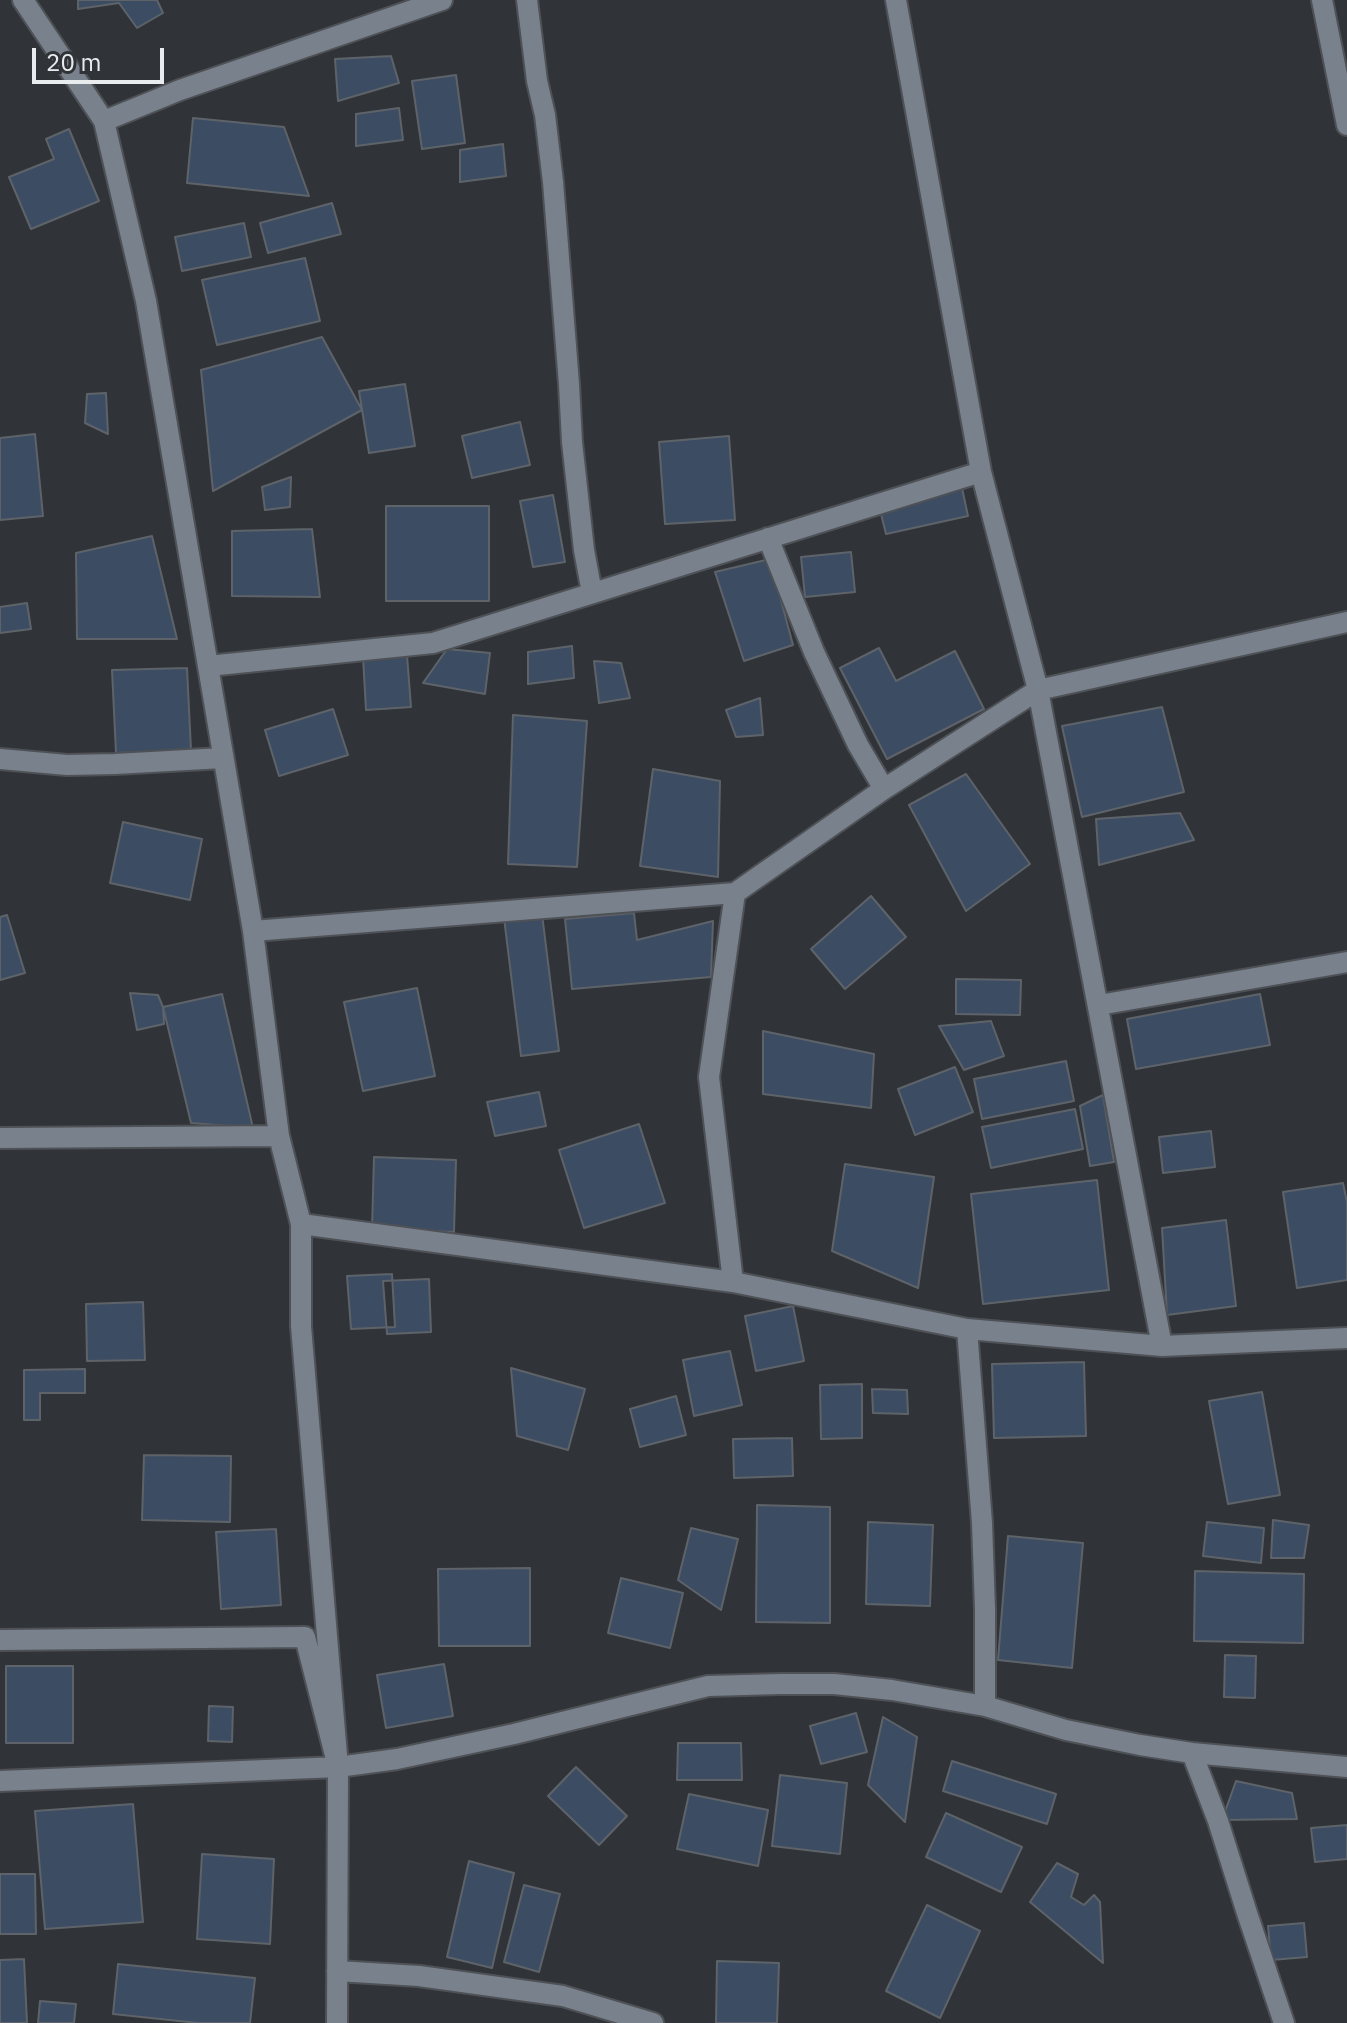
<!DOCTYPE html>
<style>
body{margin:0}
#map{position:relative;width:1347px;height:2023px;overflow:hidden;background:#303439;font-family:"IBM Plex Sans",sans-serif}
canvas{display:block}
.scale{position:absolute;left:32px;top:48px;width:132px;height:36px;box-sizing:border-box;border:4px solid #e9ecef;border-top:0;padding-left:10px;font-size:24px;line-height:28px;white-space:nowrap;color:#e9ecef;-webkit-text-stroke:6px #303439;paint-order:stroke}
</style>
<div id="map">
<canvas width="1347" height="2023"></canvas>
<div class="scale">20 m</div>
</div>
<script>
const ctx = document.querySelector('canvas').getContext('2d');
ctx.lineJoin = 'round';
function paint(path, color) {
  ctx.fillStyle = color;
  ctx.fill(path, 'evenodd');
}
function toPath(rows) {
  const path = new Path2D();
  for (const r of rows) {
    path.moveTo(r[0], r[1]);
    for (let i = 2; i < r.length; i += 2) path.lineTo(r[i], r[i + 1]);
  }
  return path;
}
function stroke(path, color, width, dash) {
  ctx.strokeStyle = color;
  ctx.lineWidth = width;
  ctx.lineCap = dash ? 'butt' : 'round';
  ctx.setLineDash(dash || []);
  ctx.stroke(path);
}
const building = toPath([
 [78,0,157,0,163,13,137,28,119,3,78,9,78,0],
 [391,56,399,83,338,101,335,59,391,56],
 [456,75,465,143,422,149,412,81,456,75],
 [399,108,403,140,356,146,356,114,399,108],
 [193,118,284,127,309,196,187,183,193,118],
 [69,129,99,201,31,229,9,177,54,159,46,139,69,129],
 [503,144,506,176,460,182,460,150,503,144],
 [332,203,341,234,268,253,260,223,332,203],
 [244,223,251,257,182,271,175,237,244,223],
 [305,258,320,321,217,345,202,280,305,258],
 [322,337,362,410,213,491,201,370,322,337],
 [405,384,415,446,369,453,359,391,405,384],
 [106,393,108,434,85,423,87,394,106,393],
 [520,422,530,465,472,478,462,436,520,422],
 [35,434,43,516,0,520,0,438,35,434],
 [729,436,735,520,665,524,659,442,729,436],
 [291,477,290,507,265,510,262,487,291,477],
 [962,488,968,516,886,534,879,506,962,488],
 [553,495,565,562,533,567,520,501,553,495],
 [386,506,489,506,489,601,386,601,386,506],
 [312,529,320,597,232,596,232,531,312,529],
 [152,536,177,639,77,639,76,553,152,536],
 [851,552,855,592,805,597,801,557,851,552],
 [770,559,793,645,744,661,715,572,770,559],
 [27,603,31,629,0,633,0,607,27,603],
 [572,646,574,678,528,684,528,652,572,646],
 [879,648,896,681,955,651,984,709,887,759,840,668,879,648],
 [447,649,490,653,485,694,423,683,447,649],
 [407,655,411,707,366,710,363,657,407,655],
 [594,661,621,663,630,698,599,703,594,661],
 [187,668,191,750,116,753,112,670,187,668],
 [760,698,763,735,736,737,726,710,760,698],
 [1162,707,1184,792,1082,817,1062,726,1162,707],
 [333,709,348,755,279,776,265,730,333,709],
 [513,715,587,721,577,867,508,864,513,715],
 [653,769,720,781,718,877,640,866,653,769],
 [966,774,1030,864,966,911,909,805,966,774],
 [1180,813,1194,840,1099,865,1096,819,1180,813],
 [123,822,202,839,190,900,110,883,123,822],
 [871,896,906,937,845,989,811,949,871,896],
 [634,913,637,940,713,921,711,977,572,989,565,919,634,913],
 [542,914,559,1051,521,1056,504,918,542,914],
 [7,915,25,973,0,980,0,917,7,915],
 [956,979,1021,980,1020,1015,956,1014,956,979],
 [417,988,435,1076,363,1091,344,1002,417,988],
 [130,993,158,995,163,1007,164,1024,137,1030,130,993],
 [222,994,253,1128,191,1123,163,1007,222,994],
 [1260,994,1270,1045,1136,1069,1127,1019,1260,994],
 [991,1021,1004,1056,964,1070,939,1026,991,1021],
 [763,1031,874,1054,871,1108,763,1094,763,1031],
 [1066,1061,1074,1101,982,1119,974,1079,1066,1061],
 [955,1067,973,1112,915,1135,898,1089,955,1067],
 [539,1092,546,1126,495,1136,487,1102,539,1092],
 [1103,1095,1114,1162,1090,1166,1080,1106,1103,1095],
 [1075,1109,1083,1149,991,1168,982,1127,1075,1109],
 [639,1124,665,1203,584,1228,559,1150,639,1124],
 [1211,1131,1215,1167,1163,1173,1159,1137,1211,1131],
 [374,1157,456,1160,454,1232,372,1229,374,1157],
 [845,1164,934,1177,918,1288,832,1251,845,1164],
 [1097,1180,1109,1290,983,1304,971,1194,1097,1180],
 [1343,1183,1347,1202,1347,1280,1297,1288,1283,1192,1343,1183],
 [1226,1220,1236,1306,1167,1315,1162,1228,1226,1220],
 [392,1274,395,1327,351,1329,347,1276,392,1274],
 [429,1279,431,1332,387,1334,383,1281,429,1279],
 [143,1302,145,1360,87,1361,86,1304,143,1302],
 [793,1306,804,1361,756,1371,745,1316,793,1306],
 [730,1351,742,1405,694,1416,683,1360,730,1351],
 [1084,1362,1086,1436,994,1438,992,1364,1084,1362],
 [511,1368,585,1389,568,1450,517,1436,511,1368],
 [85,1369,85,1393,40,1393,40,1420,24,1420,24,1370,85,1369],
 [862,1384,862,1438,821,1439,820,1385,862,1384],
 [872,1389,907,1390,908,1414,873,1413,872,1389],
 [1262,1392,1280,1495,1228,1504,1209,1401,1262,1392],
 [676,1396,686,1435,640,1447,630,1409,676,1396],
 [792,1438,793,1476,734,1478,733,1439,792,1438],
 [144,1455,231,1456,230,1522,142,1520,144,1455],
 [757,1505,830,1507,830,1623,756,1622,757,1505],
 [1273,1520,1309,1525,1304,1558,1271,1558,1273,1520],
 [868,1522,933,1525,930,1606,866,1604,868,1522],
 [1207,1522,1264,1528,1261,1563,1203,1556,1207,1522],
 [691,1528,738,1539,721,1610,678,1580,691,1528],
 [276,1529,281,1605,221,1609,216,1532,276,1529],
 [1008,1536,1083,1543,1072,1668,998,1660,1008,1536],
 [530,1568,530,1646,439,1646,438,1569,530,1568],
 [1195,1571,1304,1574,1303,1643,1194,1641,1195,1571],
 [621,1578,683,1593,670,1648,608,1633,621,1578],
 [1225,1655,1256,1656,1255,1698,1224,1697,1225,1655],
 [444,1664,453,1716,386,1728,377,1675,444,1664],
 [6,1666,73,1666,73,1743,6,1743,6,1666],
 [209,1706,233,1707,232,1742,208,1741,209,1706],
 [856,1713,867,1752,821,1764,810,1726,856,1713],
 [883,1717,917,1737,905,1822,868,1785,883,1717],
 [678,1743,741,1743,742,1780,677,1780,678,1743],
 [952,1761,1056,1794,1047,1824,943,1791,952,1761],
 [576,1767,627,1816,599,1845,548,1796,576,1767],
 [780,1775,847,1783,840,1854,772,1846,780,1775],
 [1236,1781,1292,1793,1297,1819,1222,1820,1236,1781],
 [689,1794,768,1810,758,1866,677,1849,689,1794],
 [133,1804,143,1922,45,1929,35,1811,133,1804],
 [946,1813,1022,1847,1001,1892,926,1857,946,1813],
 [1347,1825,1347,1859,1315,1862,1311,1828,1347,1825],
 [202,1854,274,1859,270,1944,197,1939,202,1854],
 [469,1861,514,1873,492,1968,447,1957,469,1861],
 [1057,1863,1078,1874,1071,1897,1084,1905,1094,1895,1100,1902,1103,1963,1030,1902,1057,1863],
 [0,1874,35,1874,36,1934,0,1934,0,1874],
 [524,1885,560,1894,539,1972,504,1962,524,1885],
 [927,1905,980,1931,940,2018,886,1991,927,1905],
 [1304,1923,1307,1957,1271,1960,1268,1926,1304,1923],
 [24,1959,27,2023,0,2023,0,1960,24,1959],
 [717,1961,779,1963,777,2023,716,2023,717,1961],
 [118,1964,255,1978,250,2023,198,2023,113,2014,118,1964],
 [40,2001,76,2004,74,2023,38,2023,40,2001]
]);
paint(building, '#3c4c63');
stroke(building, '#5e6369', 2);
const minor = toPath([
 [23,0,104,121],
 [527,0,537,81,545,115,553,182,569,384,572,442,584,550,592,593],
 [1322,0,1347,125],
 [768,538,814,652,858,745,884,789],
 [208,666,433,643,981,472],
 [0,759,67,765,115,764,223,758],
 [253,931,735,893,884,789,1038,690,981,472,896,0],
 [1099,1005,1347,962],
 [0,1138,279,1136],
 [301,1224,733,1282,967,1329,1162,1346,1347,1338],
 [733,1282,709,1077,735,893],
 [967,1329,982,1523,985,1609,985,1706],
 [1162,1346,1038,690,1347,622],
 [0,1640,305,1637,338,1767,301,1326,301,1224,279,1136,253,931,146,301,104,121,180,90,442,0],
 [1192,1753,1218,1821,1247,1913,1284,2023],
 [0,1781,338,1767,397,1759,514,1734,708,1686,780,1684,834,1684,892,1690,985,1706,1066,1730,1140,1745,1192,1753,1347,1767],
 [337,1971,419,1976,563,1996,653,2023],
 [337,2023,338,1767]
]);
stroke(minor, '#4e5156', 24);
stroke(minor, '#79818c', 20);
</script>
